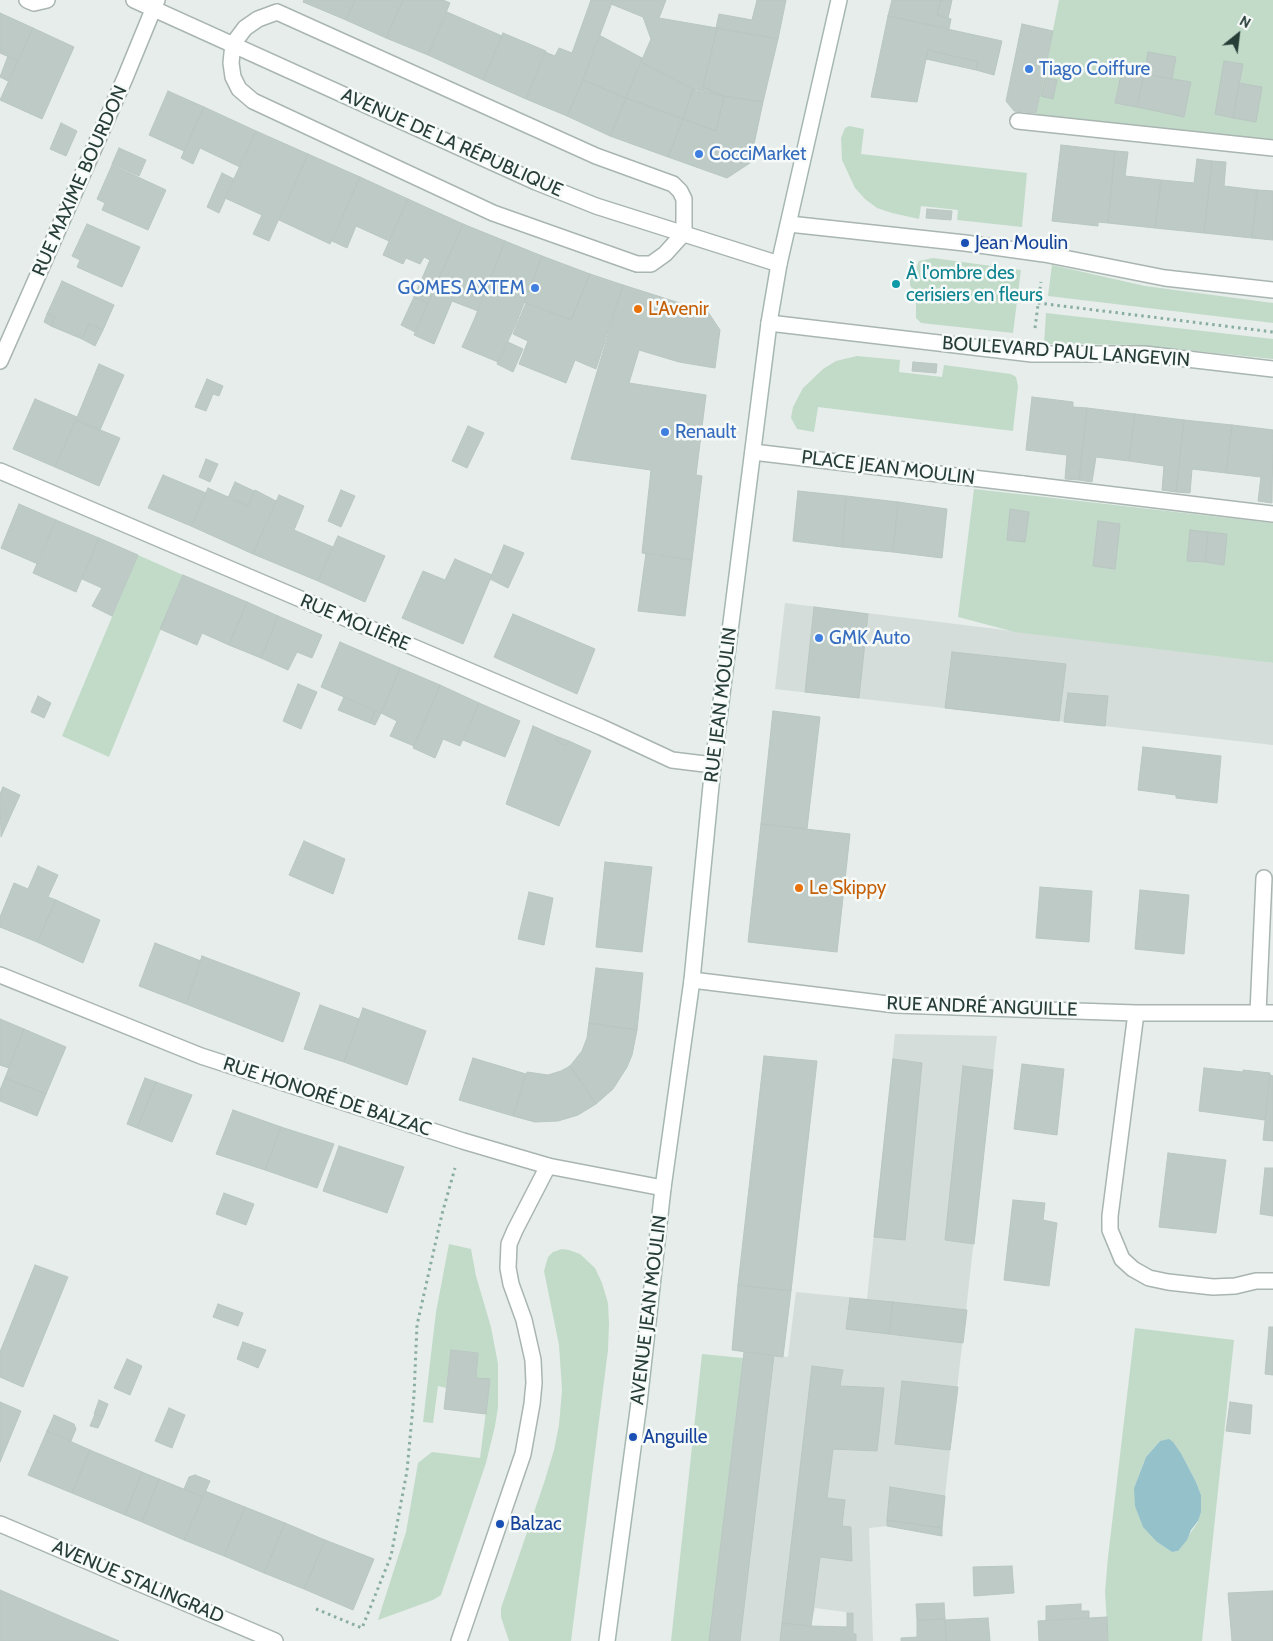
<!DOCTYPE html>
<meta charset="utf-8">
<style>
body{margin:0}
#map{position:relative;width:1273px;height:1641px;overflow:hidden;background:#e6edea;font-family:Cabin,sans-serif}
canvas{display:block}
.north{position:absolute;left:1213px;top:10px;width:50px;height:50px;-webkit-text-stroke:4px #f6faf8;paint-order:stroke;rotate:29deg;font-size:14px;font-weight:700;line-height:20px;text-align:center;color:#273d38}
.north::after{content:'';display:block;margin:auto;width:18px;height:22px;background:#273d38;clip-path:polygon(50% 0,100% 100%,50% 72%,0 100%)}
</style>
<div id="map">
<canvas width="1273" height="1641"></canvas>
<div class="north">N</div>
</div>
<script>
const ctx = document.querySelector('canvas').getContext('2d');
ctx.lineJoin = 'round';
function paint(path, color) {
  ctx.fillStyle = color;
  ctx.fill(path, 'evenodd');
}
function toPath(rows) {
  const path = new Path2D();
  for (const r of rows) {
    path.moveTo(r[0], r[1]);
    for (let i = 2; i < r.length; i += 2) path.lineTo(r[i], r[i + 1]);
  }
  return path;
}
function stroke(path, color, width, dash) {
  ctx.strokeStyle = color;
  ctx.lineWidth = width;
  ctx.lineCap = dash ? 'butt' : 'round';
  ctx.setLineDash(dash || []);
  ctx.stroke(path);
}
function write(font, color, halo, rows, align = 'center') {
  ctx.font = font + ' Cabin,sans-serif';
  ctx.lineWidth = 5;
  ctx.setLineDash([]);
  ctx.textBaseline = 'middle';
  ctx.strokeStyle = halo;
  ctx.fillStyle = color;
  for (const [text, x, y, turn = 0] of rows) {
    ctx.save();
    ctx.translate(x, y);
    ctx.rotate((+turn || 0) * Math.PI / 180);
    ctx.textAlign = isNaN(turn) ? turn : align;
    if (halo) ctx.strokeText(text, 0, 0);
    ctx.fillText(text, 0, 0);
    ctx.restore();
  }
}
paint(toPath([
 [785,603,1273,663,1273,745,775,689],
 [895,1034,997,1036,942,1522,942,1536,887,1526,869,1528,873,1641,856,1641,856,1634,853,1634,853,1613,815,1608,811,1626,780,1641,709,1641,744,1352,788,1357,796,1292,867,1299]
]), '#d4ddd9');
paint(toPath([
 [1059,0,1273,0,1273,140,1036,115],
 [849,126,864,129,861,154,1027,173,1022,227,957,220,958,210,921,206,919,219,892,213,877,208,865,199,855,188,842,160,841,138,845,128],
 [933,258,1021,270,1013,333,921,323,916,318,916,296,910,285,910,276,916,269,919,261],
 [1052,265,1145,286,1273,303,1273,323,1048,296],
 [1046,313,1273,339,1273,359,1138,345,1044,344],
 [857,356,900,360,899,372,942,377,944,365,1011,374,1016,377,1018,386,1013,431,818,407,814,432,797,429,791,418,793,407,803,388,823,369,836,361],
 [974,489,1273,523,1273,663,1015,632,958,617],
 [138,555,183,575,109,757,62,736],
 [449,1244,471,1249,476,1276,491,1327,498,1364,498,1407,495,1426,486,1463,441,1595,433,1600,378,1620,406,1532,418,1463,432,1452,480,1458,490,1380,476,1378,478,1353,451,1350,446,1388,438,1386,433,1423,423,1422,436,1312],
 [562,1249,569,1250,580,1254,595,1268,602,1283,608,1303,609,1324,608,1350,571,1641,509,1641,501,1617,501,1608,544,1483,554,1450,559,1425,562,1390,559,1345,544,1271,548,1257,553,1252],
 [1135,1328,1234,1340,1202,1641,1108,1641,1105,1592,1108,1557],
 [1160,1441,1182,1455,1196,1482,1201,1495,1198,1522,1178,1551,1172,1552,1157,1542,1134,1488,1146,1457],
 [702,1354,743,1358,709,1641,671,1641]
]), '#c2dbc9');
paint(toPath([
 [1169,1439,1173,1442,1182,1455,1196,1482,1201,1495,1201,1512,1198,1521,1191,1530,1187,1540,1178,1551,1172,1552,1157,1542,1143,1527,1135,1506,1134,1488,1146,1457,1160,1441]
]), '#95c1cb');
const building = toPath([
 [304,0,355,0,346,20,303,2,304,0],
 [355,0,403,0,386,38,346,20,355,0],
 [403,0,443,0,450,3,428,55,386,38,403,0],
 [591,0,613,0,583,80,567,116,526,99,545,52,555,56,559,48,572,53,591,0],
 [613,0,666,0,659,18,717,28,703,87,724,96,696,91,641,62,651,39,643,17,611,4,613,0],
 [757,0,786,0,778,39,716,28,719,14,752,20,757,0],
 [892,0,941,0,937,15,951,19,949,29,888,16,892,0],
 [941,0,952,0,948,18,937,15,941,0],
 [447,12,502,36,483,80,428,55,447,12],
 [0,13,33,28,18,61,0,53,0,13],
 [888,16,1002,41,994,75,976,70,978,62,928,50,917,102,871,97,888,16],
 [1022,24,1053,31,1036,113,1014,111,1006,101,1022,24],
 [33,28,74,47,42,119,0,100,33,28],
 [717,28,778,39,763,102,724,96,703,87,717,28],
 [503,33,546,51,526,99,483,80,503,33],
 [599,35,642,58,626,98,583,80,599,35],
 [928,50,978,62,976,70,926,59,928,50],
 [1148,52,1176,57,1172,79,1144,74,1148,52],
 [8,56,18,61,8,81,0,77,8,56],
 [1224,61,1243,64,1233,118,1215,114,1224,61],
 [641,62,693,89,683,119,626,98,641,62],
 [1122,70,1144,74,1137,107,1115,103,1122,70],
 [1144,74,1191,82,1184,117,1137,107,1144,74],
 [1045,78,1057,80,1053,99,1041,96,1045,78],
 [583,80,626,98,610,136,567,116,583,80],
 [1239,83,1262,87,1256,122,1233,118,1239,83],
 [693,89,724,96,716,131,683,119,693,89],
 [168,91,204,107,184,151,149,135,168,91],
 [724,96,763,102,750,163,727,178,668,157,683,119,716,131,724,96],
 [626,98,683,119,668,157,610,136,626,98],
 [204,107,256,131,240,167,200,148,193,164,181,158,204,107],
 [61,123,77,131,66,156,50,149,61,123],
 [256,131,308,154,269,241,253,234,262,215,225,198,256,131],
 [1061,145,1115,151,1108,223,1098,222,1098,226,1052,221,1061,145],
 [119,148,146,160,139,176,112,164,119,148],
 [1115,151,1128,152,1125,176,1161,180,1155,228,1108,223,1115,151],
 [308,154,360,177,330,244,279,220,308,154],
 [1197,159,1212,161,1204,233,1155,228,1161,180,1194,183,1197,159],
 [1212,161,1226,162,1224,186,1257,190,1252,238,1204,233,1212,161],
 [112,165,166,190,148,230,102,210,105,203,97,199,112,165],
 [222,173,234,179,219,213,207,207,222,173],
 [360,177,408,199,389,241,356,226,347,248,332,241,360,177],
 [1257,190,1273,191,1273,240,1252,238,1257,190],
 [408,199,463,224,428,303,414,297,430,260,424,257,420,264,406,258,403,264,383,255,408,199],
 [927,209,952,211,951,220,926,218,927,209],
 [87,224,140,247,122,287,77,267,80,260,72,256,87,224],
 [463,224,505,241,478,311,452,301,434,344,414,335,463,224],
 [505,241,542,256,516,324,498,362,462,347,474,320,505,241],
 [542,256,590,274,571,320,524,302,542,256],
 [590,274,623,285,596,369,575,360,566,383,519,364,528,341,513,334,526,303,571,320,590,274],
 [62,281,114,305,103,330,89,324,82,339,51,326,55,317,47,314,62,281],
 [623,285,708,312,720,330,715,368,679,362,639,350,629,383,706,395,696,475,702,476,692,560,642,553,651,470,571,459,623,285],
 [414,297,428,303,415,332,401,325,414,297],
 [47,314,55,317,51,326,44,322,47,314],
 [89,324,103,330,95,346,82,339,89,324],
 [508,342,523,349,513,372,497,364,508,342],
 [913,362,937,364,936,373,912,371,913,362],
 [99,364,124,375,100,430,76,420,99,364],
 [207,379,223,386,219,396,213,394,206,411,195,407,207,379],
 [1032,397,1073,402,1073,407,1087,408,1079,480,1065,479,1067,455,1026,450,1032,397],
 [35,399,77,417,55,467,13,449,35,399],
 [1087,408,1135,414,1129,461,1096,457,1092,482,1079,480,1087,408],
 [1135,414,1184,420,1176,492,1162,490,1164,466,1129,461,1135,414],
 [76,420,120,438,99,486,55,467,76,420],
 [1184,420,1232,425,1226,473,1192,469,1190,493,1176,492,1184,420],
 [1232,425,1273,430,1272,503,1258,501,1261,477,1226,473,1232,425],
 [468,426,484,433,467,468,452,461,468,426],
 [206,459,218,464,210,482,199,477,206,459],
 [163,475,206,493,191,526,148,508,163,475],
 [235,482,254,491,248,506,228,498,235,482],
 [208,488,248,506,255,490,276,501,253,554,191,526,208,488],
 [341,490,355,496,341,527,328,521,341,490],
 [798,491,846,496,842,547,793,541,798,491],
 [279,495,304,506,294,530,333,547,318,581,253,554,279,495],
 [846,496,898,502,893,552,842,547,846,496],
 [898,502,947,509,942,558,893,552,898,502],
 [19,504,56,520,38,564,1,548,19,504],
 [1010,509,1029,512,1025,542,1007,540,1010,509],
 [56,520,99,538,76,592,33,573,56,520],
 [1098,521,1120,524,1115,569,1093,566,1098,521],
 [1190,530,1208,532,1205,562,1187,561,1190,530],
 [1208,532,1227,534,1224,565,1205,562,1208,532],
 [338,536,385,556,365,602,318,581,338,536],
 [99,538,138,555,112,616,92,606,102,588,82,579,99,538],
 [504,545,524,553,508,588,490,579,504,545],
 [646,553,692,560,685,616,638,611,646,553],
 [455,559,492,575,463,644,402,618,423,571,445,580,455,559],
 [183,575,247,602,229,645,202,633,197,645,160,629,183,575],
 [247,602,278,616,261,658,229,645,247,602],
 [814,607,868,614,859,698,805,692,814,607],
 [513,614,595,649,577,694,494,657,513,614],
 [278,616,322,635,312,658,297,652,288,670,261,658,278,616],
 [340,642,400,668,381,713,321,687,340,642],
 [952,652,1066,664,1059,721,945,708,952,652],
 [400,668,440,685,414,746,390,736,397,721,381,713,400,668],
 [298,684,317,692,301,729,283,721,298,684],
 [440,685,479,703,460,746,443,739,435,758,413,748,440,685],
 [1068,693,1108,696,1105,726,1064,722,1068,693],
 [38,696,51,703,44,718,31,712,38,696],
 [344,697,375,711,370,723,338,710,344,697],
 [479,703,520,721,505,757,463,740,479,703],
 [375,711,381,713,375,725,370,723,375,711],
 [773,711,820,717,807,829,761,824,773,711],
 [533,726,558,737,556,741,566,746,569,741,591,751,559,826,506,804,533,726],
 [558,737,569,741,566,746,556,741,558,737],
 [1143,747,1221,756,1217,803,1176,798,1176,795,1138,790,1143,747],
 [3,787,20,795,1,837,0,794,3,787],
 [761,824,850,834,837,952,748,942,761,824],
 [304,841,345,859,333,894,289,875,304,841],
 [605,862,652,867,642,952,596,947,605,862],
 [38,866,58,875,48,897,56,900,37,942,0,927,0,917,14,883,28,889,38,866],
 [1040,887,1092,891,1089,942,1036,938,1040,887],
 [1140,890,1189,895,1184,954,1135,949,1140,890],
 [529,892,553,898,544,945,518,939,529,892],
 [56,900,100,920,83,963,37,942,56,900],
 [155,943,201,961,186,1004,139,986,155,943],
 [202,956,300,993,283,1042,186,1004,202,956],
 [596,968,643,973,637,1030,589,1023,596,968],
 [320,1005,359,1019,344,1062,304,1049,320,1005],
 [363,1008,426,1031,407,1085,344,1062,363,1008],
 [0,1019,24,1029,9,1068,0,1065,0,1019],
 [589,1023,637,1030,632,1055,627,1067,613,1089,596,1104,570,1066,582,1051,587,1038,589,1023],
 [24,1029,66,1047,46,1094,5,1078,24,1029],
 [764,1056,817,1061,791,1291,738,1285,764,1056],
 [473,1058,526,1074,513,1116,459,1100,473,1058],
 [893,1059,922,1063,905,1240,874,1237,893,1059],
 [1022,1064,1064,1069,1057,1135,1014,1129,1022,1064],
 [570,1066,596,1104,578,1115,558,1121,535,1122,513,1116,527,1072,548,1075,561,1071,570,1066],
 [963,1066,993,1070,974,1244,945,1240,963,1066],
 [1204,1068,1243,1072,1243,1070,1270,1073,1265,1120,1199,1111,1204,1068],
 [1270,1075,1273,1076,1273,1141,1263,1140,1270,1075],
 [5,1078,46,1094,37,1116,0,1101,0,1090,5,1078],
 [145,1078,156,1082,137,1128,127,1124,145,1078],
 [156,1082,192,1095,172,1142,137,1128,156,1082],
 [233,1110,281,1127,265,1170,216,1154,233,1110],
 [281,1127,334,1144,317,1188,265,1170,281,1127],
 [339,1146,404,1167,387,1213,323,1191,339,1146],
 [1168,1153,1226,1160,1216,1233,1159,1227,1168,1153],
 [1265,1168,1273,1168,1273,1216,1260,1214,1265,1168],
 [224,1193,254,1204,246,1225,216,1214,224,1193],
 [1013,1200,1045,1203,1043,1220,1057,1223,1049,1286,1004,1280,1013,1200],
 [35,1265,68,1277,23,1387,0,1377,0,1352,35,1265],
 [738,1285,791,1291,783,1357,732,1350,738,1285],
 [850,1298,893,1302,889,1334,846,1329,850,1298],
 [893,1302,967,1310,963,1343,889,1334,893,1302],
 [218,1304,243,1313,238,1326,213,1317,218,1304],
 [1269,1327,1273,1327,1273,1375,1265,1374,1269,1327],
 [243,1342,266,1350,258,1368,237,1359,243,1342],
 [451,1350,478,1353,476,1378,490,1379,486,1414,444,1409,451,1350],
 [744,1352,774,1355,740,1641,709,1641,744,1352],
 [127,1359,142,1366,130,1395,114,1388,127,1359],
 [812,1366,843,1370,840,1386,884,1388,877,1451,833,1449,827,1498,845,1500,842,1526,851,1527,852,1561,820,1557,811,1626,782,1623,812,1366],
 [902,1381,958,1387,950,1450,895,1444,902,1381],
 [99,1400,108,1404,103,1417,94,1414,99,1400],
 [0,1402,21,1411,0,1462,0,1402],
 [1230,1402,1252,1405,1250,1434,1226,1431,1230,1402],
 [169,1408,185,1415,172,1448,155,1441,169,1408],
 [95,1414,103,1417,98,1428,90,1426,95,1414],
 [54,1415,74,1424,76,1429,71,1441,47,1431,54,1415],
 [47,1431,90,1450,72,1493,28,1475,47,1431],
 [90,1450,142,1472,125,1515,72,1493,90,1450],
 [142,1472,159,1479,142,1522,125,1515,142,1472],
 [195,1475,210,1481,203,1497,184,1489,189,1477,195,1475],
 [159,1479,203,1497,184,1540,142,1522,159,1479],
 [890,1487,945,1496,942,1528,887,1520,890,1487],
 [205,1491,245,1507,224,1556,184,1540,205,1491],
 [245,1507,285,1523,264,1573,224,1556,245,1507],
 [887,1520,942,1528,942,1536,887,1526,887,1520],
 [285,1523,325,1540,304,1589,264,1573,285,1523],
 [325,1540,374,1559,353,1610,304,1589,325,1540],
 [1012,1566,1014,1593,974,1596,973,1567,1012,1566],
 [0,1590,67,1619,119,1641,0,1641,0,1590],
 [1273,1591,1273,1641,1232,1641,1228,1593,1273,1591],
 [944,1603,945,1619,917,1620,916,1604,944,1603],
 [1081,1604,1081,1611,1089,1611,1089,1618,1046,1620,1046,1606,1081,1604],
 [847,1613,853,1613,853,1634,856,1634,856,1641,780,1641,782,1623,811,1626,847,1627,847,1613],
 [1107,1617,1108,1641,1039,1641,1038,1621,1107,1617],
 [988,1618,990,1641,946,1641,945,1620,988,1618],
 [945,1619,946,1641,901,1641,901,1638,917,1637,917,1620,945,1619]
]);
paint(building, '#becac6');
stroke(building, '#b9c6c1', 1);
const service = toPath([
 [27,0,34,3,47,0],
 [277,12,596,156,673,184,680,191,684,199,684,233,665,254,651,264,637,264,493,213,253,101,239,89,233,77,231,63,233,44,245,28,258,19,277,12],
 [1018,121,1273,148],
 [1023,484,1273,514]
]);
const minor = toPath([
 [134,0,536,182,596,206,779,264],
 [789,224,965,243,1044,254,1165,278,1273,290],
 [769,323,1032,354,1144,354,1273,369],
 [0,361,125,78,157,0],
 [753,452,1023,484],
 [0,471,601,727,672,760,713,765],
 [0,975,201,1056,463,1141,548,1166],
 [692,980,896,1005,1136,1013,1273,1013],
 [1136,1013,1110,1216,1110,1230,1122,1259,1133,1269,1149,1278,1168,1282,1213,1287,1235,1286,1256,1281,1273,1281],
 [1258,1013,1264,878]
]);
const tertiary = toPath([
 [0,1524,275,1641],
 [459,1641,523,1454,532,1404,534,1383,533,1360,524,1320,511,1284,508,1268,509,1244,515,1230,548,1166,663,1188]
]);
const secondary = toPath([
 [607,1641,639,1403,663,1188,692,980,713,765,769,323,779,264,839,0]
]);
stroke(service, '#a9b5b1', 18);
stroke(minor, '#a9b5b1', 18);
stroke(tertiary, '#a9b5b1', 18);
stroke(secondary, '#a6b7b2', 18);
stroke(toPath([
 [1038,303,1273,332],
 [1035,328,1041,282],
 [316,1609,362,1628,391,1556,407,1471,414,1395,417,1325,442,1214,455,1168]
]), '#8aada3', 3, [2.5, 4]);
stroke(service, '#fff', 15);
stroke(minor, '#fff', 15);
stroke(tertiary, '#fff', 15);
stroke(secondary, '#fff', 15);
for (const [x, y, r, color] of [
 [1029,69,5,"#3f7fe0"],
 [699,154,5,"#3f7fe0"],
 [965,243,5,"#1a4fb4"],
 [896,284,5,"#0f9aa8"],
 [535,288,5,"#3f7fe0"],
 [638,309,5,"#e8710a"],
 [665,432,5,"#3f7fe0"],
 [819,638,5,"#3f7fe0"],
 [799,888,5,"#e8710a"],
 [633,1437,5,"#1a4fb4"],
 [500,1524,5,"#1a4fb4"]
]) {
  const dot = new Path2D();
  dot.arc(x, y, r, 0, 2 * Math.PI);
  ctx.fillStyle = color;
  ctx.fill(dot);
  stroke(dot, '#f6faf8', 2);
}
write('19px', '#366cbe', '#f6faf8', [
 ["Tiago Coiffure",1039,69],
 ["CocciMarket",709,154],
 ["GOMES AXTEM",525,288,"right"],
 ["Renault",675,432],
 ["GMK Auto",829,638]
], 'left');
write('19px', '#273d38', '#f6faf8', [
 ["AVENUE DE LA RÉPUBLIQUE",452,143,24],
 ["RUE MAXIME BOURDON",80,181,-66],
 ["BOULEVARD PAUL LANGEVIN",1066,352,4],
 ["PLACE JEAN MOULIN",888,468,7],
 ["RUE MOLIÈRE",355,623,23],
 ["RUE JEAN MOULIN",721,705,-83],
 ["RUE ANDRÉ ANGUILLE",982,1007,2],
 ["RUE HONORÉ DE BALZAC",327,1097,18],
 ["AVENUE JEAN MOULIN",649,1310,-83],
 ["AVENUE STALINGRAD",138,1582,23]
]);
write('19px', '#164399', '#f6faf8', [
 ["Jean Moulin",975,243],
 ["Anguille",643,1437],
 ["Balzac",510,1524]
], 'left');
write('19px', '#0d838f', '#f6faf8', [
 ["À l'ombre des",906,273],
 ["cerisiers en fleurs",906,295]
], 'left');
write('19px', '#c56008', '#f6faf8', [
 ["L'Avenir",648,309],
 ["Le Skippy",809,888]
], 'left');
</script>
